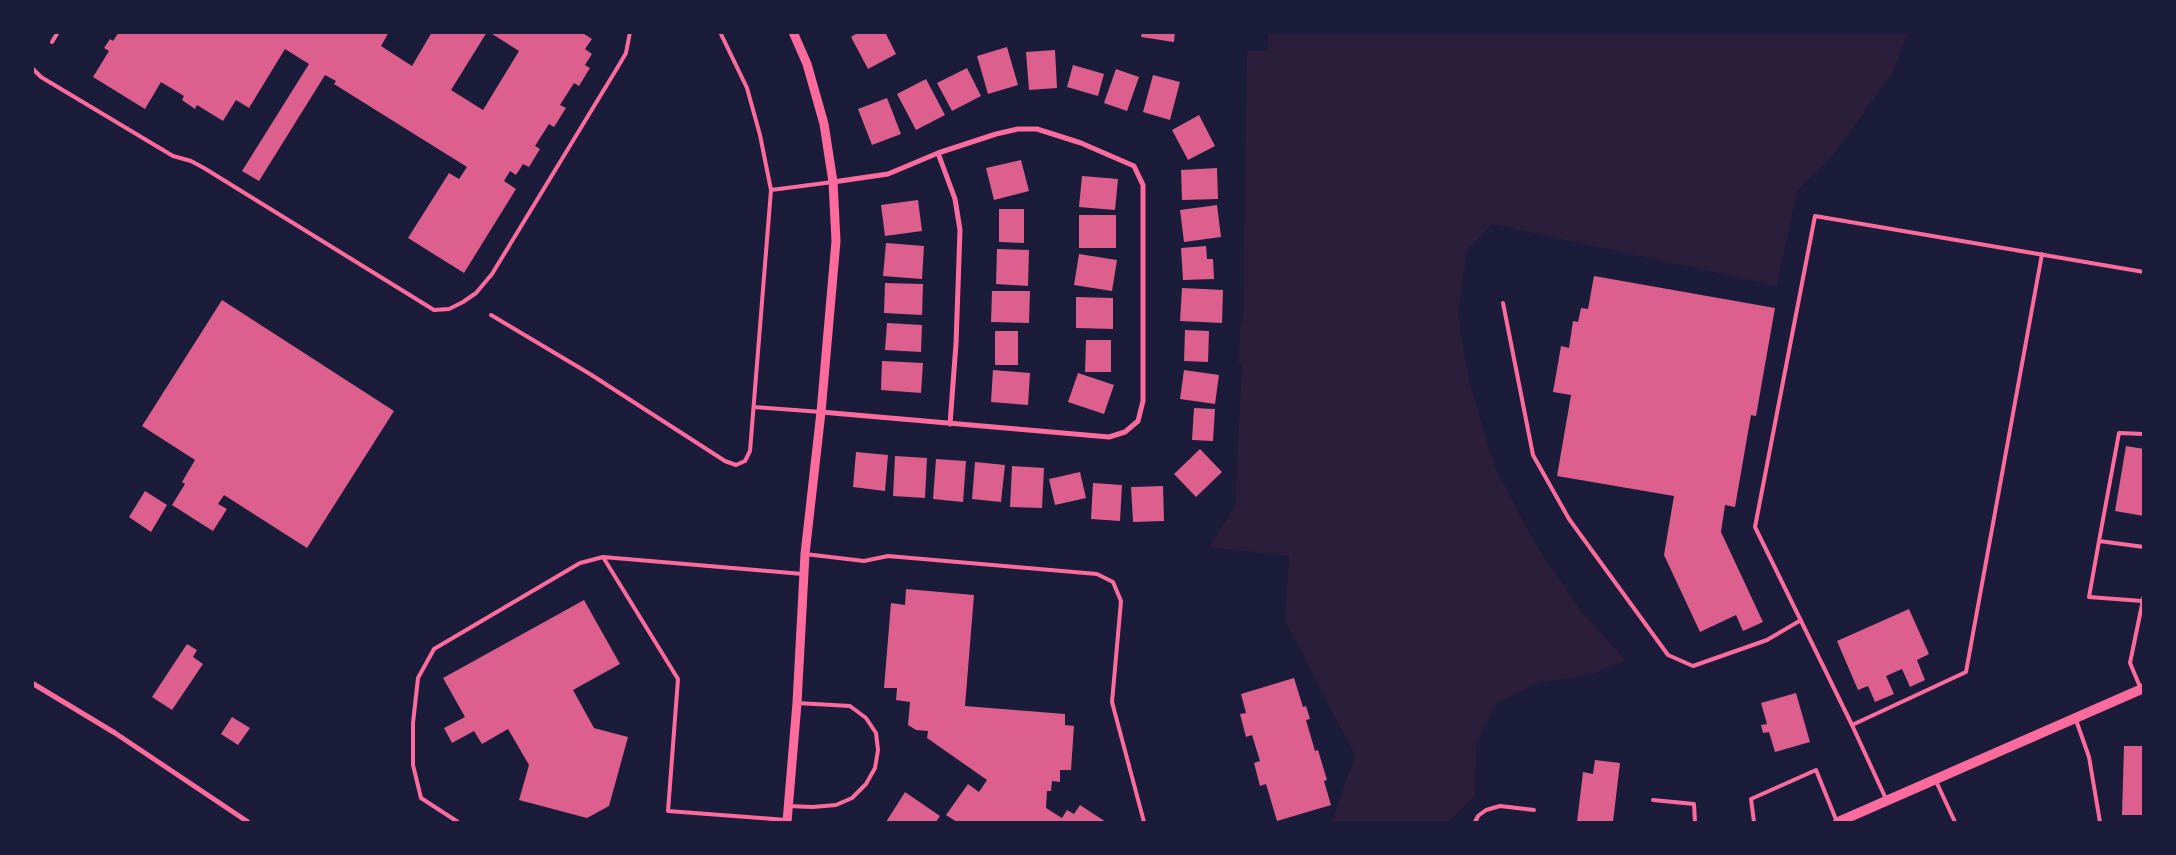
<!DOCTYPE html>
<style>
body{margin:0}
#map{position:relative;width:2176px;height:855px;overflow:hidden;background:#1b1b3a;font-family:Quicksand,sans-serif}
canvas{display:block}
.frame{position:absolute;inset:0;border:34px solid #1b1b3a;pointer-events:none}
</style>
<div id="map">
<canvas width="2176" height="855"></canvas>
<div class="frame"></div>
</div>
<script>
const ctx = document.querySelector('canvas').getContext('2d');
ctx.lineJoin = 'round';
function paint(path, color) {
  ctx.fillStyle = color;
  ctx.fill(path, 'evenodd');
}
function toPath(rows) {
  const path = new Path2D();
  for (const r of rows) {
    path.moveTo(r[0], r[1]);
    for (let i = 2; i < r.length; i += 2) path.lineTo(r[i], r[i + 1]);
  }
  return path;
}
function stroke(path, color, width, dash) {
  ctx.strokeStyle = color;
  ctx.lineWidth = width;
  ctx.lineCap = dash ? 'butt' : 'round';
  ctx.setLineDash(dash || []);
  ctx.stroke(path);
}
paint(toPath([
 [1268,33,1908,33,1892,74,1830,159,1797,191,1777,286,1492,224,1467,251,1458,315,1469,381,1495,467,1534,542,1580,610,1625,660,1593,674,1538,683,1496,704,1476,744,1475,795,1448,822,1332,822,1355,755,1285,621,1289,556,1209,547,1235,506,1242,364,1239,364,1240,325,1243,324,1247,51,1268,51]
]), '#2a1e3b');
paint(toPath([
 [119,32,389,32,381,46,412,66,432,32,487,32,451,90,483,110,519,51,489,32,581,32,592,39,585,49,592,54,585,65,590,68,579,86,574,83,560,105,566,108,554,127,549,124,535,146,540,149,529,167,523,164,516,175,510,171,504,181,516,189,464,273,408,238,449,173,459,179,467,167,334,84,336,81,325,75,259,181,242,171,309,64,285,49,249,108,236,100,223,121,197,105,195,109,182,100,184,96,161,82,145,109,93,77,109,51,104,48,110,39,113,41],
 [859,32,885,32,896,54,868,69,851,37],
 [1142,32,1175,32,1174,42,1141,37],
 [1007,47,1018,85,988,94,977,56],
 [1055,50,1057,88,1029,90,1026,52],
 [1073,65,1104,74,1098,96,1067,87],
 [967,68,981,96,952,111,937,83],
 [1116,69,1139,77,1127,111,1104,103],
 [1153,75,1180,82,1170,120,1143,112],
 [926,79,945,115,916,130,897,94],
 [887,98,901,134,872,145,858,109],
 [1199,115,1215,146,1188,160,1172,130],
 [1021,160,1029,191,994,200,986,168],
 [1217,168,1218,199,1182,200,1181,170],
 [1082,176,1118,179,1115,210,1079,207],
 [918,200,922,231,885,236,881,205],
 [1217,205,1221,237,1184,242,1180,210],
 [999,209,1024,209,1024,243,999,242],
 [1079,215,1116,215,1116,248,1079,248],
 [886,243,924,246,922,279,883,276],
 [1206,246,1207,259,1213,259,1214,279,1183,280,1181,248],
 [997,249,1029,250,1028,286,996,284],
 [1079,254,1117,260,1112,291,1074,285],
 [1594,276,1775,308,1756,416,1751,415,1735,507,1725,505,1721,532,1763,622,1743,631,1736,615,1700,632,1664,555,1674,496,1557,476,1571,395,1553,392,1561,346,1569,348,1573,321,1578,322,1581,308,1588,309],
 [885,283,923,284,922,315,884,313],
 [1182,288,1223,290,1222,323,1180,321],
 [992,291,1030,291,1029,323,991,322],
 [1076,297,1113,298,1113,329,1076,328],
 [222,300,394,411,307,548,224,495,218,504,227,509,213,531,172,505,185,484,182,482,195,460,142,426],
 [887,323,922,325,921,352,885,350],
 [1185,330,1209,331,1208,362,1184,361],
 [995,331,1018,331,1018,365,995,365],
 [1086,340,1111,340,1111,372,1085,372],
 [882,361,923,363,921,393,881,390],
 [993,370,1030,373,1028,405,991,402],
 [1184,370,1219,375,1215,404,1180,399],
 [1078,373,1114,385,1104,414,1068,402],
 [1194,408,1215,409,1213,441,1192,440],
 [2126,446,2144,449,2144,516,2115,511],
 [1200,449,1222,472,1196,497,1174,474],
 [856,452,888,455,885,491,853,487],
 [895,456,927,458,925,498,893,496],
 [936,459,966,461,963,502,933,499],
 [975,462,1005,465,1001,502,972,499],
 [1012,466,1044,468,1042,508,1010,507],
 [1080,472,1086,498,1055,505,1049,479],
 [1093,483,1122,485,1120,521,1091,519],
 [1163,486,1164,521,1133,522,1131,487],
 [145,491,167,505,151,532,129,517],
 [906,589,974,595,965,706,1065,714,1065,725,1074,726,1071,770,1060,770,1060,782,1052,781,1051,791,1047,791,1046,808,1062,818,1067,810,1074,814,1080,805,1106,822,957,822,946,815,968,784,979,792,987,780,927,738,928,731,916,730,908,725,910,702,896,700,897,688,884,688,891,603,905,605],
 [584,600,620,664,573,690,594,728,628,737,609,806,587,818,519,800,529,765,508,729,482,744,474,731,452,743,444,728,465,717,443,678],
 [1909,609,1929,654,1917,660,1925,680,1910,687,1902,669,1886,676,1894,694,1875,702,1868,686,1858,690,1837,641],
 [187,644,197,650,193,657,203,664,172,710,152,697],
 [1294,678,1303,707,1306,706,1310,719,1306,720,1315,751,1318,750,1327,780,1324,781,1331,805,1277,821,1266,784,1260,786,1254,763,1260,761,1252,735,1246,737,1240,714,1246,713,1241,694],
 [1796,693,1810,742,1775,752,1769,732,1763,733,1761,725,1767,724,1761,703],
 [232,717,250,728,238,745,221,734],
 [2124,746,2144,746,2144,815,2122,815],
 [1595,760,1620,763,1613,822,1577,822,1583,772,1593,774],
 [905,792,940,816,936,822,886,822]
]), '#dd5f8e');
stroke(toPath([
 [52,42,58,32],
 [32,68,41,77,173,156,191,161,204,168,434,310,449,309,463,302,476,293,492,274,619,65,626,53,630,32],
 [771,190,833,182],
 [1503,303,1533,455,1569,519,1668,655,1693,666,1767,640,1801,620],
 [491,315,590,374,725,461,736,465,745,461,750,451,771,190,760,135,747,88,720,32],
 [754,407,821,412],
 [2144,434,2119,433,2099,541,2144,547],
 [2099,541,2089,597,2142,601],
 [805,554,864,561,888,556,1097,574,1113,582,1121,601,1112,702,1144,822],
 [603,557,678,679,668,811,787,820],
 [2141,689,2130,663,2144,595],
 [2076,720,2089,757,2100,822],
 [1852,725,1966,672,2042,254],
 [1935,779,1955,822],
 [1886,799,1852,725,1755,527,1815,216,2144,272],
 [1653,800,1694,804,1695,822],
 [788,806,813,807,836,805,852,798,866,784,875,768,878,750,876,733,866,718,850,706,797,703],
 [458,822,421,798,413,765,413,723,418,678,434,649,580,563,603,557,803,574],
 [1475,822,1478,816,1486,810,1500,806,1534,810],
 [1754,822,1751,799,1816,770,1837,822]
]), '#ff6b9d', 4);
stroke(toPath([
 [938,153,955,199,960,230,956,344,950,424],
 [821,412,1109,437,1125,432,1138,421,1143,401,1143,185,1134,166,1081,143,1037,129,1018,129,996,134,938,153,888,174,833,182],
 [32,683,115,733,248,822]
]), '#ff6b9d', 5);
stroke(toPath([
 [787,822,797,703,805,554,821,412,836,241,833,182,824,124,807,64,793,32]
]), '#ff6b9d', 9);
stroke(toPath([
 [1838,822,2144,688]
]), '#ff6b9d', 10);
</script>
